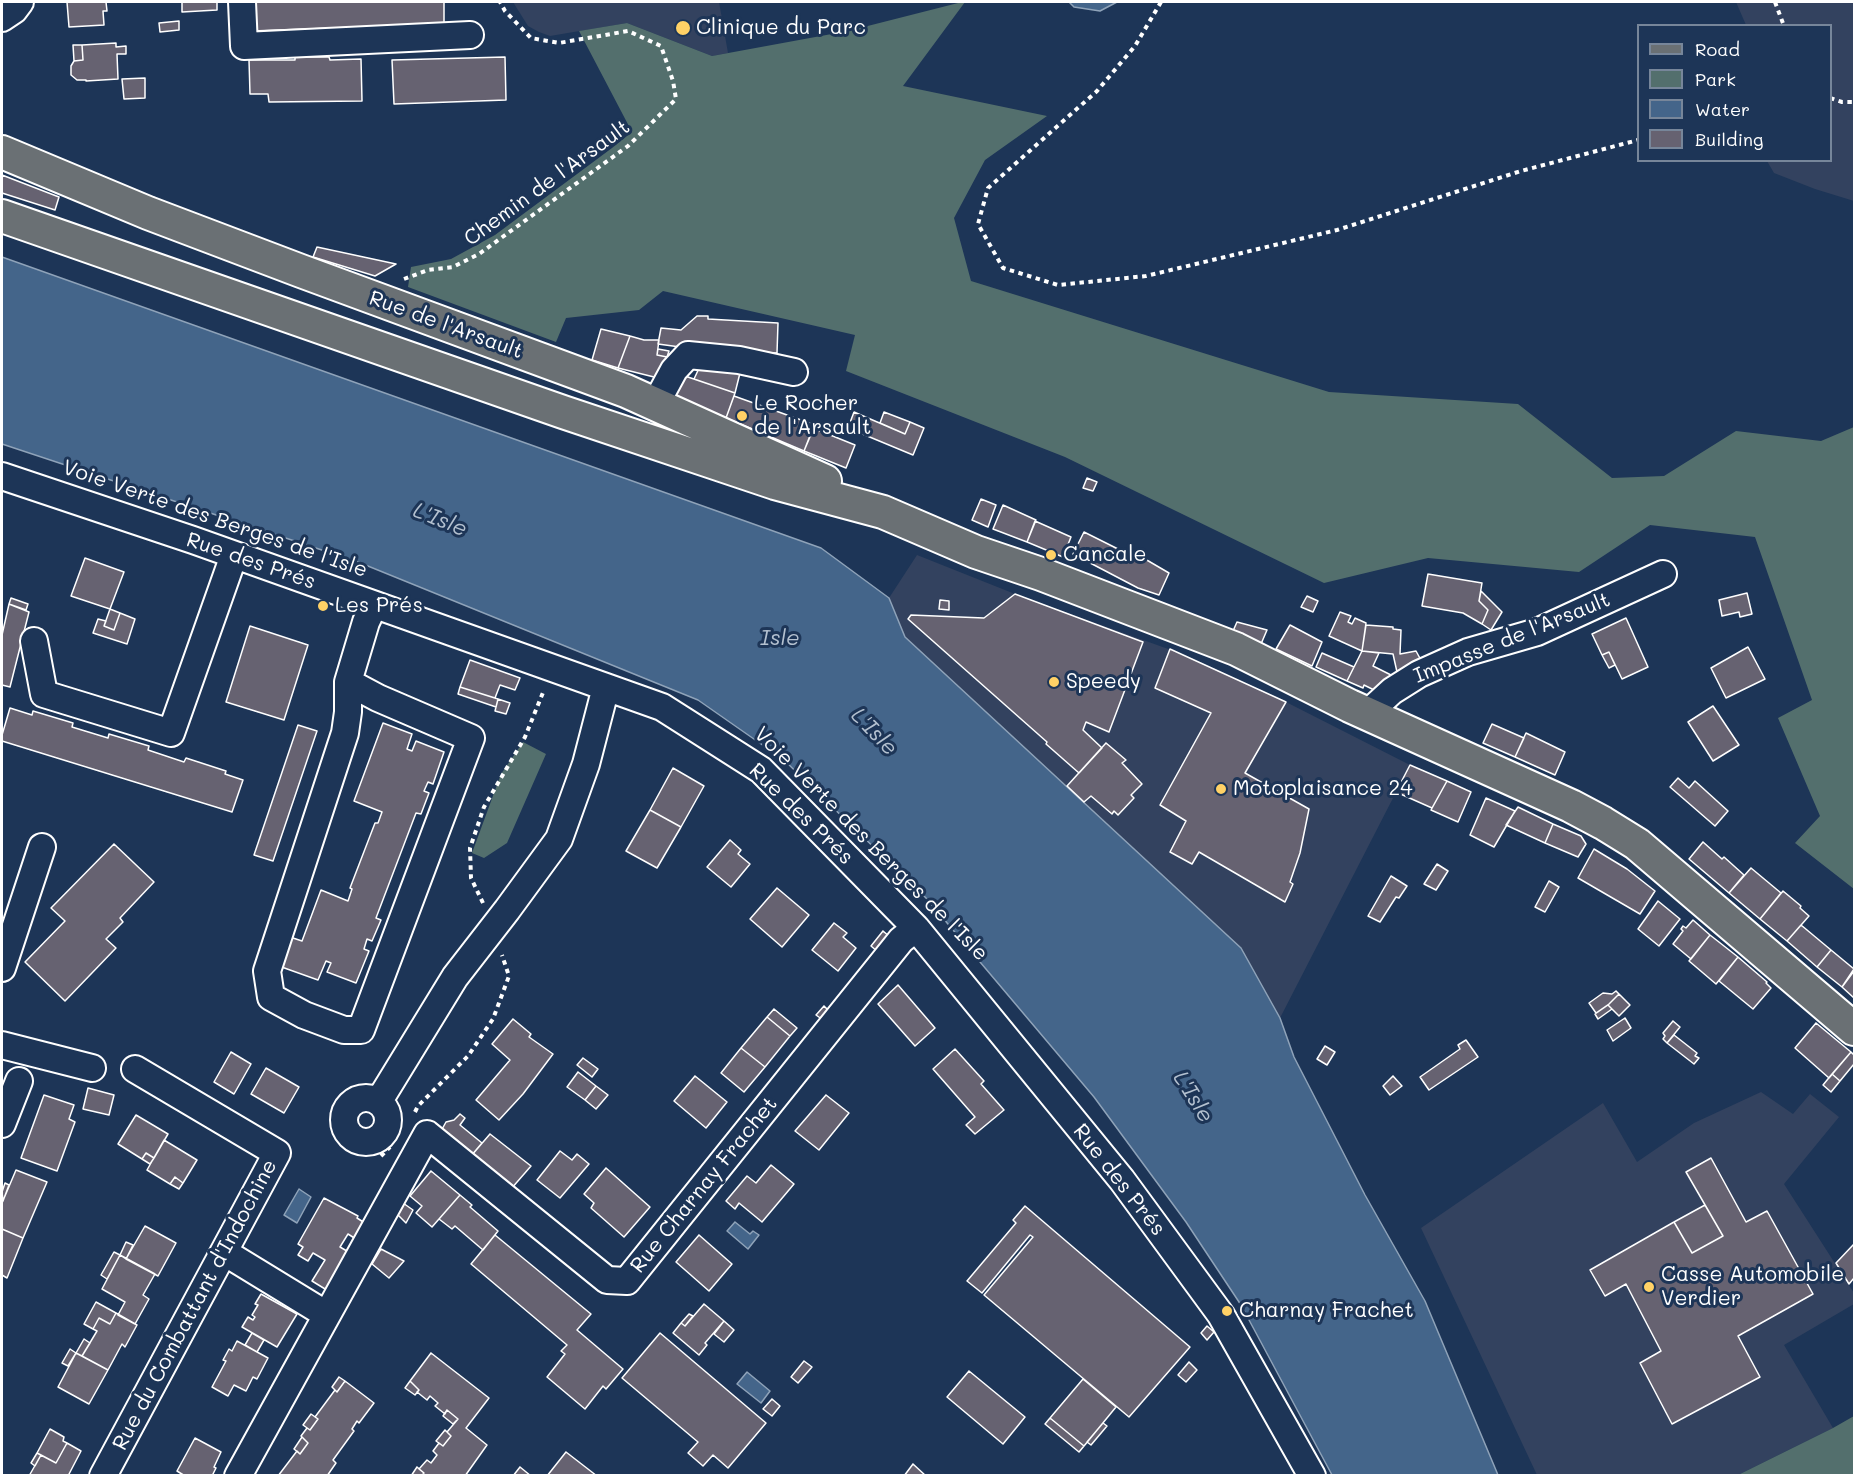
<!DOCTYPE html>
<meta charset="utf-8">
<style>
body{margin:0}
#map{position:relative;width:1856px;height:1477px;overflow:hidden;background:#1d3557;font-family:Mali,sans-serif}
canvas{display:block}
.frame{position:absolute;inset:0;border:3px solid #fff;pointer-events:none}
.legend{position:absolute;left:1637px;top:24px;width:195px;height:138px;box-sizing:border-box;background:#1d3557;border:2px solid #77869a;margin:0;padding:8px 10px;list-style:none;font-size:18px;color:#fff}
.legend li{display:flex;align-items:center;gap:12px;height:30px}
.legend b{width:30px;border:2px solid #77869a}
</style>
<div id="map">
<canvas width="1856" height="1477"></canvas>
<div class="frame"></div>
<ul class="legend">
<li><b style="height:8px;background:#6a7074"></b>Road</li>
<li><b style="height:16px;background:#536f6d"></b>Park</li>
<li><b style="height:16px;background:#44658a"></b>Water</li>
<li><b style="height:16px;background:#666271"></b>Building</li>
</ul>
</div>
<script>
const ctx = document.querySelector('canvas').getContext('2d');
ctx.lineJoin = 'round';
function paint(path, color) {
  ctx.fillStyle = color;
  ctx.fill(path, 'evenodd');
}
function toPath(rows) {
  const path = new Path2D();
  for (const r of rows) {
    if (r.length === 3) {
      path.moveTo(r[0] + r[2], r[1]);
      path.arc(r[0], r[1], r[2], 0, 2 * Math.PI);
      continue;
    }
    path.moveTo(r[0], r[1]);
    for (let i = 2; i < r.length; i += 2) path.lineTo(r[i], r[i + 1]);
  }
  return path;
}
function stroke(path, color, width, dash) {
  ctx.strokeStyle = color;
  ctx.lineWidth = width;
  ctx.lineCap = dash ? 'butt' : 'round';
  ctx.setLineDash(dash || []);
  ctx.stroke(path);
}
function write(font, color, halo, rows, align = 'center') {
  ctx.font = font + ' Mali,sans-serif';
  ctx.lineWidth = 6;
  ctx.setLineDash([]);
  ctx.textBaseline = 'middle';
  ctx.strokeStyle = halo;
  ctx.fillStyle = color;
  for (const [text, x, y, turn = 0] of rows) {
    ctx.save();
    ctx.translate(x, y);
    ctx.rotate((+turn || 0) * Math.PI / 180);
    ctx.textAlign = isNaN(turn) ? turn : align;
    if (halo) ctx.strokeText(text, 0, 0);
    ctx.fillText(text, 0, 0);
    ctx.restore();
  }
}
paint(toPath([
 [513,2,719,2,728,53,712,56,627,23,550,36,539,32,528,26],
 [1736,2,1854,2,1854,201,1815,189,1774,173,1767,161,1830,160,1830,26,1746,25],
 [917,555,1015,594,1171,650,1286,702,1410,765,1280,1018,1241,948,905,637,889,598],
 [1761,1092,1793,1114,1810,1094,1839,1117,1784,1184,1854,1293,1854,1304,1784,1345,1833,1428,1738,1475,1537,1475,1421,1228,1603,1103,1637,1162,1694,1123]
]), '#33425f');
paint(toPath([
 [962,2,965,2,903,86,1047,116,985,160,954,218,971,281,1329,392,1518,404,1612,478,1664,476,1736,431,1821,441,1854,427,1854,889,1795,843,1820,816,1778,718,1812,700,1755,537,1650,525,1579,572,1428,558,1324,583,1065,457,846,371,855,335,663,291,639,310,566,318,556,342,408,287,411,267,451,259,495,235,612,148,632,132,579,31,627,23,712,56,848,31],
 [523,742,546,754,507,843,484,858,472,853,501,774],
 [1854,1416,1854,1475,1738,1475,1833,1428]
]), '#536f6d');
const water = toPath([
 [1069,2,1117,2,1100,11,1074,7,1069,2],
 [2,257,821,548,889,598,905,637,1241,948,1280,1018,1294,1057,1365,1195,1425,1301,1498,1475,1332,1475,1241,1305,1186,1222,1094,1097,926,898,784,760,698,700,358,562,2,444,2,257],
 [299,1189,311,1197,297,1223,284,1215,299,1189],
 [735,1222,750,1234,753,1231,759,1235,748,1249,727,1231,735,1222],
 [747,1372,770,1391,761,1403,737,1384,747,1372]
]);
paint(water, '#44658a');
stroke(water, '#8fa3b9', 1.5);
const building = toPath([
 [67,2,106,2,107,11,103,11,104,25,69,27,67,2],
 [182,2,217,2,217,10,182,12,182,2],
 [251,2,444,2,444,24,252,31,251,2],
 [179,21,179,30,160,32,159,23,179,21],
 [116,43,116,47,126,46,126,54,117,54,118,79,86,81,86,80,77,80,71,75,71,66,74,61,83,60,82,45,116,43],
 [73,45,82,45,83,60,74,61,73,45],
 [295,57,329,57,330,60,361,59,362,101,269,102,268,94,250,94,249,60,295,60,295,57],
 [505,57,506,100,394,104,392,60,505,57],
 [145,78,145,98,124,99,122,79,145,78],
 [2,175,59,197,55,210,2,193,2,175],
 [317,247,396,264,375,276,313,257,317,247],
 [697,316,708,316,708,319,778,323,777,353,702,350,658,344,661,328,681,330,697,316],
 [601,329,630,336,618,368,592,360,601,329],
 [630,336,644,340,659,340,657,355,667,357,662,379,618,368,630,336],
 [658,349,669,351,667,357,657,355,658,349],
 [701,364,741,369,735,393,694,379,701,364],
 [685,376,735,393,726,418,673,395,685,376],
 [734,396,815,425,804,451,726,418,734,396],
 [854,412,905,434,910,422,924,428,913,455,848,428,854,412],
 [884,412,910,422,905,434,880,423,884,412],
 [813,428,855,445,846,468,804,451,813,428],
 [1087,478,1097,482,1093,491,1083,488,1087,478],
 [981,499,996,505,988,527,972,520,981,499],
 [1003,505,1036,520,1027,542,993,529,1003,505],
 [1035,521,1071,537,1063,557,1027,542,1035,521],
 [1084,532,1120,550,1133,552,1169,573,1159,595,1138,588,1073,554,1084,532],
 [85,558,124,572,110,609,71,596,85,558],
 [1428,574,1482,583,1479,601,1488,610,1482,624,1463,613,1422,606,1428,574],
 [1481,591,1502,612,1491,630,1482,624,1488,610,1479,601,1481,591],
 [1747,593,1752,614,1740,617,1739,612,1722,616,1719,600,1747,593],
 [1015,594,1143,642,1109,732,1086,722,1083,730,1102,748,1079,773,1046,744,1047,742,908,619,911,615,984,618,1015,594],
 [1307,596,1318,601,1313,612,1301,607,1307,596],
 [11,598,28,604,26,610,9,604,11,598],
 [940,600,949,601,949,610,939,609,940,600],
 [9,604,29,612,10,687,2,685,2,635,9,604],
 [110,609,120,613,114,630,104,626,110,609],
 [1340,612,1351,616,1348,622,1352,624,1355,618,1366,623,1362,651,1329,636,1340,612],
 [120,613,135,619,127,644,93,633,98,619,106,621,104,626,114,630,120,613],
 [1626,618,1648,667,1622,679,1609,652,1602,655,1592,634,1626,618],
 [1237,622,1267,630,1261,644,1233,631,1237,622],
 [1290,625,1322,642,1312,666,1276,649,1290,625],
 [1366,625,1393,627,1393,629,1401,630,1400,654,1416,651,1422,662,1397,672,1393,654,1362,651,1366,625],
 [250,626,308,645,284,720,226,702,250,626],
 [1748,647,1765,679,1726,698,1711,668,1748,647],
 [1170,649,1286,702,1245,773,1309,809,1300,853,1290,882,1293,884,1285,902,1199,852,1192,864,1170,852,1186,821,1160,805,1211,713,1155,688,1170,649],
 [1362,651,1379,653,1373,666,1391,675,1374,690,1364,685,1363,688,1347,681,1362,651],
 [1609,652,1615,665,1609,668,1602,655,1609,652],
 [1322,653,1354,667,1347,681,1316,667,1322,653],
 [470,660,520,678,515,690,500,685,495,698,460,687,470,660],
 [460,687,498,699,496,707,458,694,460,687],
 [498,699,510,703,506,714,495,711,498,699],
 [1713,706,1739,745,1713,761,1688,722,1713,706],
 [10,708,32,715,33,711,73,723,72,727,108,738,109,734,149,746,148,750,184,762,186,758,226,771,225,774,243,780,232,812,2,741,2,735,10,708],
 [383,723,412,734,407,749,412,751,416,741,444,752,433,784,428,782,424,791,429,793,421,814,416,813,376,918,381,920,372,941,367,939,364,949,369,951,356,983,327,972,331,963,326,961,318,980,276,965,287,936,302,941,321,890,348,901,352,889,350,888,375,823,378,823,382,812,354,801,383,723],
 [1492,724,1524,738,1515,757,1483,743,1492,724],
 [298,725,317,731,273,861,254,855,298,725],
 [1526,733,1565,752,1555,775,1515,757,1526,733],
 [1106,743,1126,760,1122,763,1142,784,1131,795,1134,798,1118,815,1114,811,1112,814,1091,796,1084,802,1067,786,1106,743],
 [1410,765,1447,781,1432,808,1396,792,1410,765],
 [673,768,704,786,681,827,650,810,673,768],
 [1678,778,1689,788,1695,781,1728,811,1715,826,1670,787,1678,778],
 [1447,781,1471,792,1458,822,1431,810,1447,781],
 [1486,798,1515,811,1494,847,1470,835,1486,798],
 [1518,807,1553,824,1545,843,1506,825,1518,807],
 [650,810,681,827,657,868,626,851,650,810],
 [1553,824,1581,836,1586,844,1578,857,1545,843,1553,824],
 [730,840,741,850,738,854,750,864,731,887,707,867,730,840],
 [1703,842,1722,859,1724,857,1744,875,1729,893,1689,859,1703,842],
 [114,844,154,882,120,918,123,922,106,939,116,948,65,1001,25,962,65,921,51,908,114,844],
 [1594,849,1627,869,1655,891,1640,914,1578,878,1594,849],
 [1437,864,1448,871,1436,890,1424,884,1437,864],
 [1751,868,1781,893,1760,919,1729,893,1751,868],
 [1391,876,1407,886,1399,898,1396,897,1380,922,1368,916,1391,876],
 [1549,881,1559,887,1545,912,1535,907,1549,881],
 [777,888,809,915,782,947,750,919,777,888],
 [1783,891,1801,906,1800,908,1809,916,1787,941,1760,919,1783,891],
 [1658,901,1680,919,1659,946,1638,929,1658,901],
 [1693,920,1710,935,1691,959,1673,944,1683,931,1681,929,1683,926,1686,928,1693,920],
 [834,923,847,933,843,937,856,948,838,971,812,950,834,923],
 [1801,925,1831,950,1817,967,1787,941,1801,925],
 [883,931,890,937,878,952,871,946,883,931],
 [1710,935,1738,957,1716,984,1689,961,1710,935],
 [1831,950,1854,969,1842,987,1817,967,1831,950],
 [1738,957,1767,982,1766,983,1771,988,1753,1009,1719,981,1738,957],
 [1854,971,1854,998,1842,987,1854,971],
 [898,985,935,1028,915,1046,878,1004,898,985],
 [1616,991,1619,994,1609,1004,1596,1013,1589,1003,1603,993,1612,994,1616,991],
 [1619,994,1630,1005,1619,1016,1608,1005,1619,994],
 [1608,1005,1612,1009,1598,1019,1595,1014,1608,1005],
 [824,1006,830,1012,823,1020,816,1015,824,1006],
 [774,1009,797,1028,790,1036,767,1017,774,1009],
 [767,1017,790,1036,765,1067,741,1048,767,1017],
 [1625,1018,1631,1028,1613,1041,1607,1030,1625,1018],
 [513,1019,531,1034,529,1037,553,1054,523,1094,499,1120,476,1100,510,1060,492,1044,513,1019],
 [1673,1021,1680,1027,1667,1043,1663,1039,1665,1036,1663,1033,1673,1021],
 [1816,1023,1851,1052,1829,1078,1795,1048,1816,1023],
 [1674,1035,1697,1053,1695,1056,1699,1058,1694,1064,1667,1043,1674,1035],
 [1466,1040,1478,1057,1429,1090,1420,1077,1460,1049,1458,1045,1466,1040],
 [1325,1046,1335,1052,1327,1065,1317,1059,1325,1046],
 [741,1048,765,1067,744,1092,721,1073,741,1048],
 [955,1049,984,1081,981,1084,1004,1110,975,1134,966,1125,975,1117,933,1069,955,1049],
 [231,1052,251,1064,234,1094,214,1082,231,1052],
 [1851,1052,1854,1055,1854,1064,1840,1081,1832,1074,1851,1052],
 [583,1058,598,1069,592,1077,577,1065,583,1058],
 [266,1068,299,1087,284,1113,251,1094,266,1068],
 [578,1072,596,1086,585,1100,567,1087,578,1072],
 [1832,1074,1840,1081,1831,1092,1823,1085,1832,1074],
 [695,1076,727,1102,706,1128,674,1101,695,1076],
 [1393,1076,1402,1086,1390,1095,1383,1086,1393,1076],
 [596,1086,608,1095,596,1109,585,1100,596,1086],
 [88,1088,114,1095,109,1115,83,1109,88,1088],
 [44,1095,74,1105,69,1119,75,1122,57,1171,21,1158,44,1095],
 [826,1095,849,1113,819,1150,795,1131,826,1095],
 [460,1114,465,1118,460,1125,482,1143,471,1156,441,1131,446,1122,454,1120,460,1114],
 [136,1115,168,1134,154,1158,146,1153,142,1159,118,1144,136,1115],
 [490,1134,531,1166,511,1189,471,1156,490,1134],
 [164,1140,197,1160,183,1183,175,1177,170,1184,147,1170,164,1140],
 [560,1151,572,1160,577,1154,589,1164,560,1198,537,1180,560,1151],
 [146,1153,154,1158,150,1164,142,1159,146,1153],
 [1711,1158,1746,1222,1767,1211,1813,1294,1738,1336,1760,1377,1672,1424,1640,1363,1661,1351,1626,1284,1605,1296,1590,1270,1674,1222,1692,1253,1723,1236,1686,1172,1711,1158],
 [771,1165,794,1184,762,1222,739,1203,735,1209,726,1201,747,1176,756,1183,771,1165],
 [606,1168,650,1207,624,1237,591,1208,594,1203,584,1194,606,1168],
 [16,1170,47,1182,23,1238,2,1229,2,1203,16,1170],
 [431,1171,460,1195,432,1227,416,1213,422,1206,410,1196,431,1171],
 [175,1177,183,1183,179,1189,170,1184,175,1177],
 [5,1183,9,1185,3,1201,2,1192,5,1183],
 [460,1195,472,1205,470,1207,498,1231,483,1250,455,1226,452,1229,439,1219,460,1195],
 [324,1198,358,1216,357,1218,368,1225,359,1241,348,1234,340,1247,352,1254,330,1292,312,1281,325,1260,313,1253,308,1261,298,1255,303,1247,298,1244,324,1198],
 [403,1203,413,1210,406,1223,397,1214,403,1203],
 [1705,1205,1723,1236,1692,1253,1674,1222,1705,1205],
 [1025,1206,1190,1347,1129,1417,984,1295,1033,1237,1030,1235,982,1293,967,1281,1016,1223,1013,1220,1025,1206],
 [145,1226,176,1243,158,1276,126,1259,145,1226],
 [2,1229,23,1238,7,1278,2,1275,2,1229],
 [495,1235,591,1314,577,1330,623,1369,606,1389,603,1386,585,1409,547,1377,565,1354,561,1351,567,1345,471,1264,495,1235],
 [699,1235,732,1264,709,1291,676,1262,699,1235],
 [126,1242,133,1245,126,1259,120,1255,126,1242],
 [1854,1244,1854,1278,1849,1284,1836,1263,1854,1244],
 [381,1249,404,1261,389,1278,372,1264,381,1249],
 [114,1252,120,1255,107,1279,101,1275,114,1252],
 [120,1255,155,1274,143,1295,149,1299,135,1324,118,1315,125,1302,102,1289,120,1255],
 [261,1294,297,1314,277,1347,242,1327,248,1317,253,1320,255,1317,252,1315,258,1305,255,1304,261,1294],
 [96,1302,116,1313,110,1324,99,1318,93,1329,84,1324,96,1302],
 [704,1304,724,1321,705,1343,707,1345,699,1355,673,1333,681,1323,685,1326,704,1304],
 [116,1313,137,1325,125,1347,122,1344,108,1370,82,1356,97,1331,93,1329,99,1318,110,1324,116,1313],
 [689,1314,693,1316,685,1326,681,1323,689,1314],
 [724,1321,734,1330,724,1342,714,1334,724,1321],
 [1207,1326,1214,1332,1207,1340,1201,1333,1207,1326],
 [252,1333,264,1340,257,1352,245,1345,252,1333],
 [660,1333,766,1423,728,1468,713,1455,703,1466,688,1453,698,1442,622,1378,660,1333],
 [84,1339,90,1343,82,1356,76,1353,84,1339],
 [237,1341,268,1358,257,1379,253,1377,246,1391,234,1385,228,1396,212,1387,226,1361,223,1360,229,1349,232,1351,237,1341],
 [70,1349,76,1353,68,1366,62,1363,70,1349],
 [76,1353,108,1370,89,1404,58,1387,76,1353],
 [431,1353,489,1398,466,1428,487,1445,465,1476,421,1476,424,1473,419,1469,427,1460,431,1463,437,1455,433,1451,439,1443,443,1446,451,1436,447,1432,458,1419,447,1410,445,1414,435,1406,438,1403,430,1396,427,1400,417,1392,419,1390,410,1381,431,1353],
 [804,1361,812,1367,798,1383,791,1377,804,1361],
 [1189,1362,1197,1370,1186,1382,1178,1375,1189,1362],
 [969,1371,1025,1417,1003,1444,947,1397,969,1371],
 [339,1377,345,1381,337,1392,332,1387,339,1377],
 [1083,1379,1116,1407,1084,1446,1050,1418,1083,1379],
 [345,1381,374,1403,359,1423,357,1421,352,1429,354,1431,333,1460,336,1463,327,1476,278,1476,297,1451,300,1454,308,1443,301,1436,307,1428,310,1430,318,1419,315,1417,335,1390,337,1392,345,1381],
 [410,1381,419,1390,415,1395,405,1388,410,1381],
 [772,1399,780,1406,772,1416,763,1409,772,1399],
 [447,1410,458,1419,453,1424,443,1416,447,1410],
 [311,1414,318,1419,310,1430,303,1425,311,1414],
 [1050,1418,1084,1446,1079,1452,1045,1424,1050,1418],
 [1103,1423,1107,1426,1091,1445,1087,1442,1103,1423],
 [50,1429,64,1437,63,1441,67,1443,56,1463,37,1453,50,1429],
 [445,1430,451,1436,443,1446,436,1441,445,1430],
 [302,1437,308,1443,300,1454,294,1449,302,1437],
 [195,1438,221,1452,214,1467,216,1468,212,1476,185,1476,177,1471,195,1438],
 [67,1443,81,1451,68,1476,29,1476,41,1455,56,1463,67,1443],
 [566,1452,597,1476,547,1476,566,1452],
 [37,1453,41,1455,35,1466,31,1463,37,1453],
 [913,1464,926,1476,904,1476,913,1464],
 [417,1467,424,1473,421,1476,411,1476,417,1467],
 [520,1467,531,1476,513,1476,520,1467]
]);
paint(building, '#666271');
stroke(building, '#fff', 1.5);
const minor = toPath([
 [242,2,244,46,470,35],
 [2,18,14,10,20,2],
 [655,405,674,370,688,355,739,360,794,372],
 [2,476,193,540,662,707,761,770,916,928,1122,1180,1221,1315,1312,1476],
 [34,641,44,694,171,733,234,555],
 [348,682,378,698,471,738,361,1030,344,1030,304,1015,271,997,267,971,345,733,348,712,348,682,366,622,374,605],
 [1367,714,1392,691,1419,674,1468,652,1537,632,1663,574],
 [2,968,42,847],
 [2,1045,92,1068],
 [366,1120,22],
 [379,1101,455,977,507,910,559,839,586,764,606,687],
 [2,1124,19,1081],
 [224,1252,327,1315],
 [103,1476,277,1153,135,1069],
 [238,1476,427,1134,607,1280,627,1281,901,940,916,928]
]);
const major = toPath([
 [2,152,148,213,301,271,626,391,825,481],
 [2,216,563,412,775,483,883,512,976,552,1041,574,1236,649,1350,706,1571,806,1603,823,1637,844,1854,1029]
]);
stroke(minor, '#fff', 30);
stroke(major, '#fff', 36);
stroke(toPath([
 [1161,2,1135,46,1097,91,988,188,978,224,1003,268,1058,285,1146,276,1337,230,1521,171,1638,140],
 [1775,2,1784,26],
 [1830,98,1842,102,1854,102],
 [404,279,428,270,453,267,479,254,628,146,676,99,673,81,661,46,628,31,559,43,531,38,505,11,500,2],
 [483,903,471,878,470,848,484,807,525,737,544,690],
 [415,1112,418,1106,468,1056,493,1019,509,976,502,955],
 [381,1156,390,1147]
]), '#fff', 4, [4.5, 4.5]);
stroke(minor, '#1d3557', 26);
stroke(major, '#6a7074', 32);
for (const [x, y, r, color] of [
 [683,28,8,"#ffd166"],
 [742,416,6,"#ffd166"],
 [1051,555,6,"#ffd166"],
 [323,606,6,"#ffd166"],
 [1054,682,6,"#ffd166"],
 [1221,789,6,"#ffd166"],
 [1649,1287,6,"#ffd166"],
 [1227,1311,6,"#ffd166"]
]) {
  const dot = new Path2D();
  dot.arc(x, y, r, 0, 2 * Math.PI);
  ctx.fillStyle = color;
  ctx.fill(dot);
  stroke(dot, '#1d3557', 2);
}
write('21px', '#fff', '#1d3557', [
 ["Clinique du Parc",696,28],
 ["Le Rocher",754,404],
 ["de l'Arsault",754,428],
 ["Cancale",1063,555],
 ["Les Prés",335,606],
 ["Speedy",1066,682],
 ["Motoplaisance 24",1233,789],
 ["Casse Automobile",1661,1275],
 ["Verdier",1661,1299],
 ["Charnay Frachet",1239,1311]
], 'left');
write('21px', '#fff', '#1d3557', [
 ["Chemin de l'Arsault",547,183,-36],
 ["Rue de l'Arsault",446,325,20],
 ["Voie Verte des Berges de l'Isle",215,519,19],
 ["Rue des Prés",251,561,19],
 ["Impasse de l'Arsault",1512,638,-22],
 ["Rue des Prés",801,814,44],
 ["Voie Verte des Berges de l'Isle",871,844,45],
 ["Rue des Prés",1119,1180,52],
 ["Rue Charnay Frachet",704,1185,-51],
 ["Rue du Combattant d'Indochine",195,1305,-62]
]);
write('italic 22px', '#b4c1d0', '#1d3557', [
 ["L'Isle",440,520,22],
 ["Isle",780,638],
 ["L'Isle",874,732,46],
 ["L'Isle",1193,1097,58]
]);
</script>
